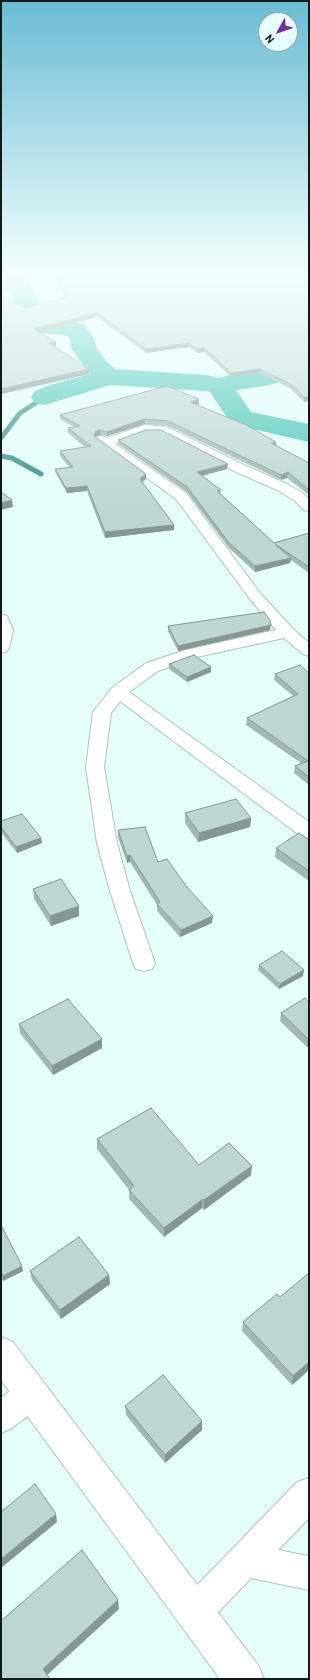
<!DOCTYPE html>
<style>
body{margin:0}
#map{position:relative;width:310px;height:1680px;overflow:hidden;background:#e5fefa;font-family:Barlow,sans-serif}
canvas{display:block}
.frame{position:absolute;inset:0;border:2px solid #121a19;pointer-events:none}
.north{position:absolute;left:258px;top:12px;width:40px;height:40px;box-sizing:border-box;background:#e5fefa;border:1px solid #91a3a0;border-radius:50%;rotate:230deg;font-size:11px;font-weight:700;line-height:16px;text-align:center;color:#121a19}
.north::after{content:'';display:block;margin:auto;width:14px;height:18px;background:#762d9f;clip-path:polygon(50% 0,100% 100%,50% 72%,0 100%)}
</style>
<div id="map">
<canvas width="310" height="1680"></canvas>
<div class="frame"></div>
<div class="north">N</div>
</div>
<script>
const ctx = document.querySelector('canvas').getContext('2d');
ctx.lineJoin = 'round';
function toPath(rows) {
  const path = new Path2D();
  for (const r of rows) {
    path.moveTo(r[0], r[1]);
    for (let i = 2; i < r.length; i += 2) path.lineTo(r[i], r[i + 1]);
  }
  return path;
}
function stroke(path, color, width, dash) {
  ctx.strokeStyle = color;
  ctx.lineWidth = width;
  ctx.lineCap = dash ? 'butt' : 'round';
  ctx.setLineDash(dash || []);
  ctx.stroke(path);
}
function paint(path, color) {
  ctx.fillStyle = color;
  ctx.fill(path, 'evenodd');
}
stroke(toPath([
 [1,280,46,272]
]), '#399288', 4);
stroke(toPath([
 [1,438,20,413,45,397],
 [1,456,12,458,41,474]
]), '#399288', 5);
paint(toPath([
 [1,277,27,280,30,285,40,303,36,308,22,316,84,324,94,338,97,348,106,361,115,369,206,375,219,378,236,373,264,370,309,360,309,376,264,386,236,390,251,412,309,424,309,442,231,424,210,392,206,391,110,385,45,405,35,403,31,397,35,391,50,385,90,374,71,348,70,339,67,336,28,331,1,326,1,308,15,301,11,291,1,291,1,277]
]), '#4ac5b7');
const minor = toPath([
 [145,425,167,427,246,466,287,484,304,494,309,499,309,511,304,510,294,500,277,490,236,472,161,433,146,433,115,444,186,493,260,593,293,629,309,643,309,656,303,654,284,638,197,657,158,671,129,692,309,822,309,838,302,837,120,701,111,713,104,767,117,843,130,891,155,963,152,969,144,971,136,969,133,963,110,891,97,843,86,767,93,712,112,688,146,663,186,650,276,630,250,599,176,499,95,440,97,437,101,436,107,438,145,425],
 [1,614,7,616,13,630,9,648,7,651,1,653,1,614],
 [32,1378,43,1382,47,1393,43,1404,12,1428,1,1433,1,1398,21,1382,32,1378],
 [309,1478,309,1518,278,1550,309,1556,309,1590,251,1578,206,1625,194,1630,182,1625,177,1613,182,1601,297,1482,309,1478]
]);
const tertiary = toPath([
 [1,1337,13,1342,258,1665,264,1679,220,1679,1,1380,1,1337]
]);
stroke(minor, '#adc4c0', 2);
stroke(tertiary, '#adc4c0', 2);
paint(minor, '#fff');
paint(tertiary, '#fff');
paint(toPath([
 [50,272,309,272,309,401,304,402,291,389,260,373,231,377,204,352,198,353,188,347,146,353,97,317,39,332,56,342,56,346,54,346,89,374,1,394,1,297,26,308,66,298],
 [199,399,199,404,196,405,276,445,309,463,309,495,287,478,281,480,168,426,145,424,107,436,101,435,96,436,95,437,146,474,146,479,142,482,174,530,105,538,87,491,67,493,56,474,55,469,70,468,60,456,60,451,85,447,68,433,68,428,74,427,60,419,60,415],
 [118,440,227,469,202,476,221,490,220,494,274,543,309,533,309,573,291,560,290,563,255,572,229,548,187,492,118,444],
 [168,626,270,630,178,651,168,631],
 [169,664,211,672,187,682,169,669],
 [309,673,309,785,294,773,295,766,301,763,246,725,247,718,293,696,274,680,275,674],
 [185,813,251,818,250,827,198,842,185,823],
 [1,821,41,838,42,843,17,853,1,832],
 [118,830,158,862,186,886,212,923,180,937,157,911,157,905,130,862,127,863,118,837],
 [309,840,309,881,275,857,276,848],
 [33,889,79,906,79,916,51,926,34,899],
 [259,965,303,976,279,989,258,970],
 [309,1002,309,1046,307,1047,280,1021,281,1013],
 [19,1024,102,1039,102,1048,53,1075,20,1033],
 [97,1139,199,1165,251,1175,204,1210,202,1208,164,1237,129,1199,129,1190,97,1149],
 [1,1225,23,1271,3,1281,1,1277],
 [30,1271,109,1275,110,1284,61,1319,32,1280],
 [309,1273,309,1370,292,1385,242,1331,243,1322,280,1297],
 [125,1406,202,1430,165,1463,126,1415]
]), '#a3b8b5');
paint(toPath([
 [97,313,97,317,34,333,34,329],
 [56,342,56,346,49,347,49,343],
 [188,343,188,347,146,353,146,349],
 [204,348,204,352,198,353,198,349],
 [89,369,89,374,1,394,1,389],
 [260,369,260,373,231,377,231,373],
 [304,397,309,397,309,401,304,402],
 [199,399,199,404,190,407,190,402],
 [144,419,145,424,107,436,107,432],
 [100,430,101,435,96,436,94,441,94,436,96,431],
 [276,442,276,447,271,443],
 [228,464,227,469,197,477,197,472],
 [288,472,287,478,281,480,281,475],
 [146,474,146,479,140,484,140,479],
 [87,486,87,491,67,493,66,488],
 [12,500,13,507,1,510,1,503],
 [174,525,174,530,105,538,105,532],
 [291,558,290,563,255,572,255,566],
 [271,625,270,630,178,651,178,646],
 [211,667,211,672,187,682,187,677],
 [251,818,250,827,198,842,199,833],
 [41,838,42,843,17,853,16,847],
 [130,855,130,862,127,863,127,856],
 [79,906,79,916,51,926,50,916],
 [213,916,212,923,180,937,181,930],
 [304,970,303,976,279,989,280,984],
 [309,1038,309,1046,307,1047,308,1039],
 [102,1039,102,1048,53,1075,52,1066],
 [252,1166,251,1175,204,1210,204,1200],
 [203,1199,202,1208,164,1237,164,1228],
 [22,1266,23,1271,3,1281,3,1276],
 [109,1275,110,1284,61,1319,60,1310],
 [309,1362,309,1370,292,1385,293,1376],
 [202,1421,202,1430,165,1463,165,1455],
 [56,1514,57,1522,1,1568,1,1559],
 [118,1600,119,1609,45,1677,43,1669]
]), '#859693');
const building = toPath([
 [53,272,309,272,309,397,304,397,292,385,260,369,231,373,204,348,198,349,188,343,146,349,97,313,34,329,56,342,49,343,89,369,1,389,1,297,26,308,68,297,53,272],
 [167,386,199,399,190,402,246,425,276,442,271,443,309,463,309,490,288,472,281,475,168,421,144,419,107,432,100,430,96,431,94,436,146,474,140,479,174,525,105,532,87,486,66,488,55,469,73,467,60,451,91,446,68,428,80,426,60,415,167,386],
 [146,430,161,430,228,464,197,472,221,490,217,491,274,543,309,533,309,567,275,544,291,558,255,566,229,543,187,487,118,440,146,430],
 [1,492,12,500,1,503,1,492],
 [264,612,270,620,271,625,178,646,168,626,264,612],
 [194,655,211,667,187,677,169,664,194,655],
 [300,665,309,673,309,777,295,766,308,761,247,718,298,694,275,674,300,665],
 [236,799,251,818,199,833,185,813,236,799],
 [22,814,41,838,16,847,1,827,1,821,22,814],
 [145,827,158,862,167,859,186,886,213,916,181,930,157,904,160,902,130,855,127,856,118,830,145,827],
 [299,833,309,840,309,871,276,848,299,833],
 [61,879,79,906,50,916,33,889,61,879],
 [282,951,304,970,280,984,259,965,282,951],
 [305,998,309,1002,309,1038,308,1039,281,1013,305,998],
 [68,999,102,1039,52,1066,19,1024,68,999],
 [151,1108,199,1165,229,1143,252,1166,204,1200,203,1199,164,1228,129,1190,134,1186,97,1139,151,1108],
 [1,1225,22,1266,3,1276,1,1273,1,1225],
 [79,1237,109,1275,60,1310,30,1271,79,1237],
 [309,1273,309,1362,293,1376,243,1322,277,1294,280,1297,309,1273],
 [163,1375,202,1421,165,1455,125,1406,163,1375],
 [35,1484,56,1514,1,1559,1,1512,35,1484],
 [82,1550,118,1600,43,1669,50,1679,1,1679,1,1621,82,1550]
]);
paint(building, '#bed6d2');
stroke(building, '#859693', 1);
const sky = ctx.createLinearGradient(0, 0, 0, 507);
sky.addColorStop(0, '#69bbd4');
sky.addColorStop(0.54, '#f3fffd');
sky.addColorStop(1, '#f3fffd00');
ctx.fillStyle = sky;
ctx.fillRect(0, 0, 310, 507);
</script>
